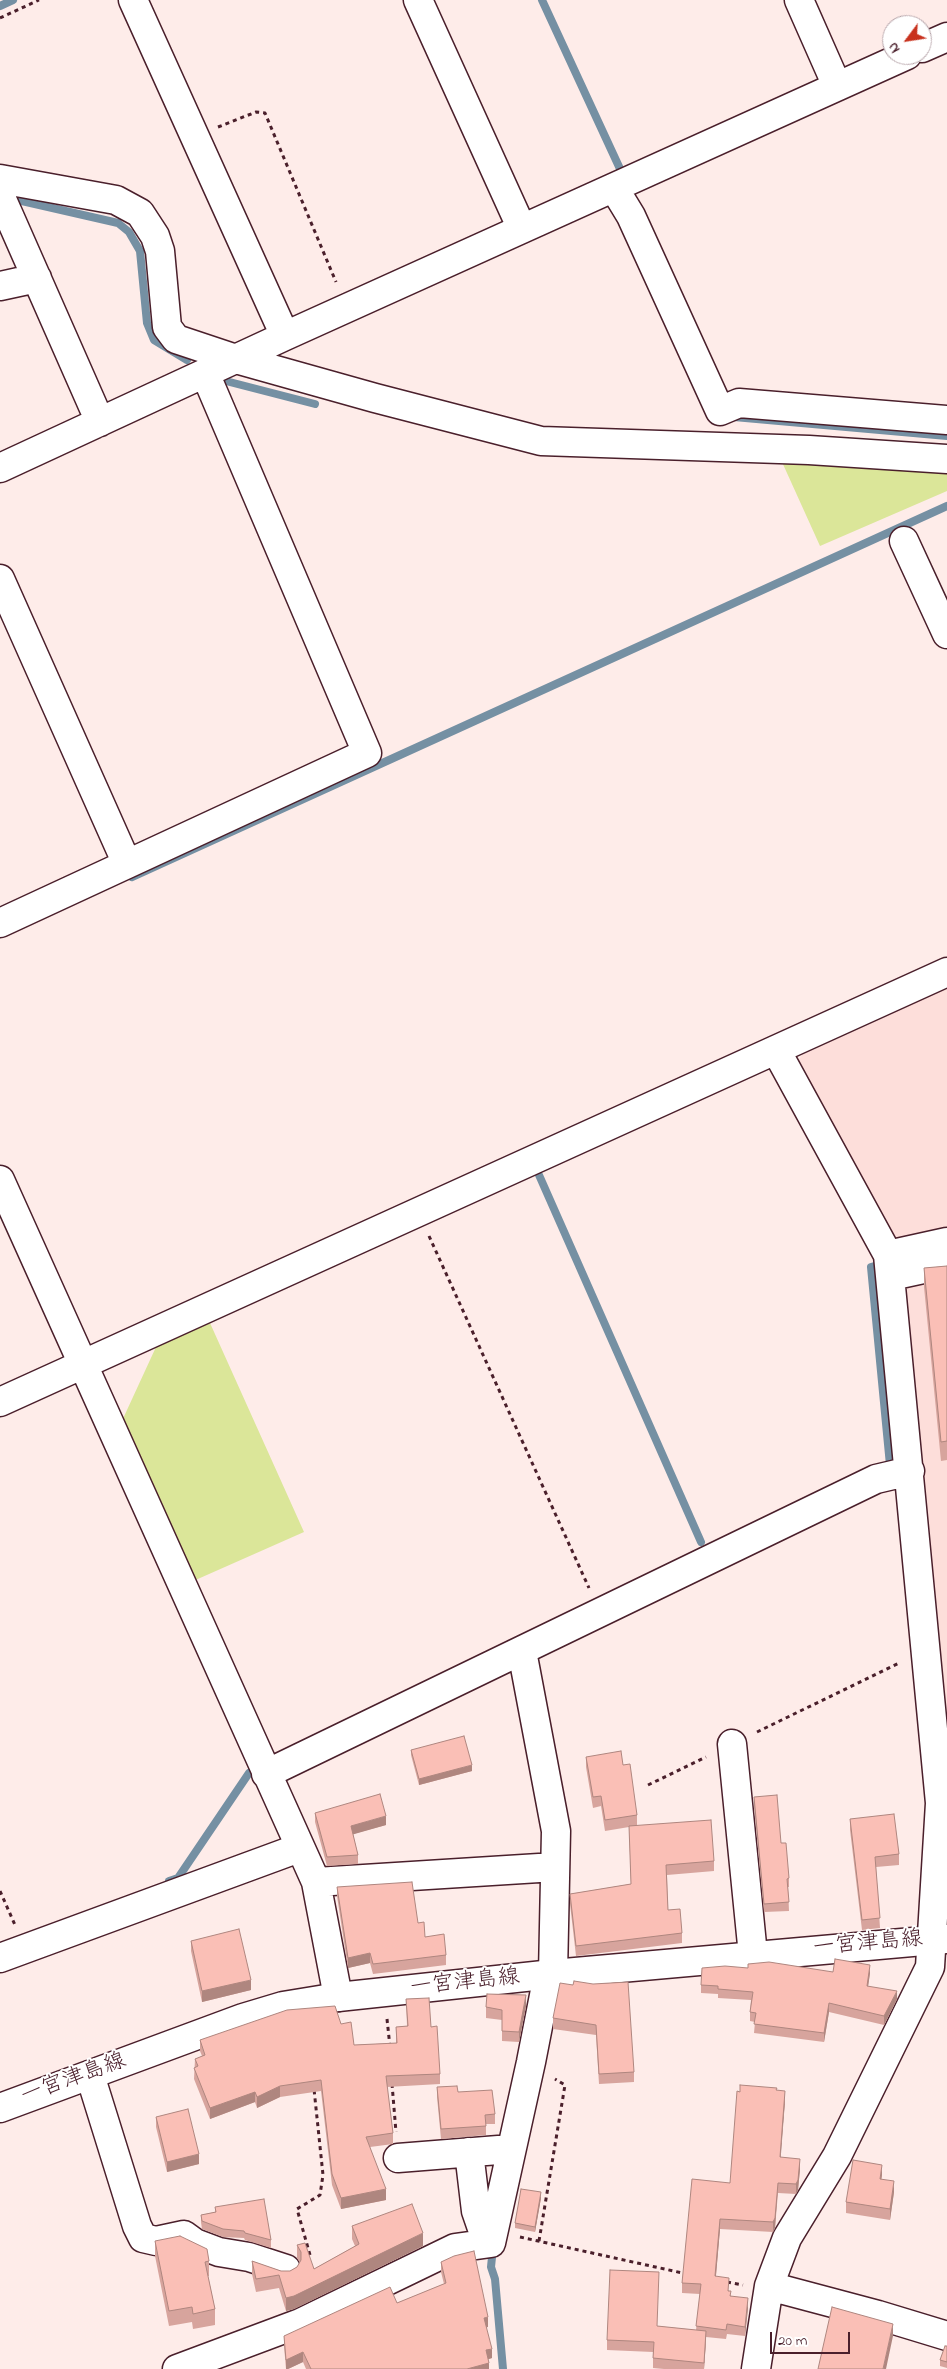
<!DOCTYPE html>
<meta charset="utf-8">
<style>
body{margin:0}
#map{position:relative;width:947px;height:2369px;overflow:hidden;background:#feece9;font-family:"Indie Flower",sans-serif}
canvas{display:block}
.north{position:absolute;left:882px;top:15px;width:50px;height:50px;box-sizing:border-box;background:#fff;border:1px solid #b7a5aa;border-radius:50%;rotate:239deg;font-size:14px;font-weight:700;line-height:20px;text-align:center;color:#4a1f2b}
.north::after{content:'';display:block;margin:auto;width:18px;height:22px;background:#c8321e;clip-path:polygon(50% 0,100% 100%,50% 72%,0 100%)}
.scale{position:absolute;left:770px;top:2332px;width:80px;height:22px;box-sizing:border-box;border:2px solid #4a1f2b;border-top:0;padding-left:6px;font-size:15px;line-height:18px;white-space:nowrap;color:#4a1f2b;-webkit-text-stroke:4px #fff;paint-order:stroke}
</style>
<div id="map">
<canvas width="947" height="2369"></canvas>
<div class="north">N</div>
<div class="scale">20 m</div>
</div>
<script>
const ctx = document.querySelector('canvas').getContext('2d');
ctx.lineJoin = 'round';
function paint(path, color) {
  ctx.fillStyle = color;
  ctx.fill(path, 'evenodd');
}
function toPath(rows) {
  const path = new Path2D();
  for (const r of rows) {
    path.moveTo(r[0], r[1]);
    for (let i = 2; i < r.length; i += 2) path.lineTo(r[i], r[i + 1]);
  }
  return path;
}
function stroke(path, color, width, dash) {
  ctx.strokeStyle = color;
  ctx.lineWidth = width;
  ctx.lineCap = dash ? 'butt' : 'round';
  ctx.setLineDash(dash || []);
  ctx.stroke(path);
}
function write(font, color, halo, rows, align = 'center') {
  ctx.font = font + ' "Indie Flower","Klee One",sans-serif';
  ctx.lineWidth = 4;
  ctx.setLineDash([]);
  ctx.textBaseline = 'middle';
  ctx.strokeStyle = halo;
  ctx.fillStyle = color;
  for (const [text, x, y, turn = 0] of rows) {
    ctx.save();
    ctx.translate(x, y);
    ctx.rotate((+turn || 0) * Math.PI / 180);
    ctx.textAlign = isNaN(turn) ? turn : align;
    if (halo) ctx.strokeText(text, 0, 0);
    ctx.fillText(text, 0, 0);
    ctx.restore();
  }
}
paint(toPath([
 [947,988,947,1238,891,1250,794,1066,802,1055],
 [947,1273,947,1737,902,1283]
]), '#fddeda');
paint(toPath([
 [782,462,947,467,947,491,820,546],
 [210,1323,304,1532,191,1582,121,1423,156,1347]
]), '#dbe699');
stroke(toPath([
 [542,0,621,171],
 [0,6,13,0],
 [13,199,118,223,129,232,140,251,147,323,154,340,187,360],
 [218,379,315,404],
 [734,417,947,436],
 [132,877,947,506],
 [539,1175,701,1542],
 [878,1265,871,1267,890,1465,887,1467],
 [169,1881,178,1878,249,1773],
 [492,2257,491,2267,495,2279,503,2369]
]), '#7590a3', 8);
const minor = toPath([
 [133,0,285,336],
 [418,0,522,229],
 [799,0,837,86],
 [922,48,947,37],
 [0,179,116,200,140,213,155,236,160,251,167,327,176,339,236,359,375,398,541,441,809,450,947,459],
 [614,188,631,216,720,411,739,403,947,420],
 [0,195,100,422],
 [0,286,37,278],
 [0,468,285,336,907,55],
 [904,541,947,634],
 [0,579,127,864],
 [0,923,367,753,205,373],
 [0,1180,316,1882,338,1997],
 [888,1255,947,1242],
 [891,1276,947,1264],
 [0,1402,947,972],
 [522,1651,556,1831,553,1974],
 [732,1744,753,1955],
 [266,1774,876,1479,910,1471],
 [316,1882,555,1867],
 [0,1958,299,1848],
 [90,2075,137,2226,143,2238,156,2241,184,2235,195,2243,219,2252,249,2257,286,2269],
 [469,2152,476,2211,487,2243],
 [398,2158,511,2149],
 [769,2286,878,2315,947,2336],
 [177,2369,300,2323,455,2248,491,2243,531,2062,548,1975],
 [756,2369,769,2286,787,2238,837,2156,930,1967,940,1803,888,1255,776,1050]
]);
const major = toPath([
 [0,2108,243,2018,283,2006,338,1997,553,1974,947,1939]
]);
stroke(minor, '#4a1f2b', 31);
stroke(major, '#4a1f2b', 31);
stroke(toPath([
 [0,18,39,0],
 [218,127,256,112,265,113,336,282],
 [429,1236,589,1588],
 [757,1732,899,1663],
 [648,1785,706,1757],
 [0,1891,15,1925],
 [387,2019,390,2047],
 [392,2084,396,2132],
 [520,2237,687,2274],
 [539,2241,565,2085,555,2079],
 [310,2255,297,2209,320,2195,323,2175,314,2089],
 [727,2282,743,2285]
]), '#4a1f2b', 3, [4, 4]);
stroke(minor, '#fff', 28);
stroke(major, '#fff', 28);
paint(toPath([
 [947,1266,947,1460,941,1461,924,1287,924,1268],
 [411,1750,472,1771,419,1785,411,1755],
 [586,1757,623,1765,637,1815,637,1825,714,1861,714,1871,667,1875,668,1910,682,1933,682,1943,576,1956,570,1904,570,1894,631,1884,629,1827,605,1831,601,1806,593,1808,586,1767],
 [754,1797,781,1843,789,1878,789,1887,788,1887,789,1911,764,1912,754,1806],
 [315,1813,386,1825,353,1834,358,1855,358,1864,327,1866,315,1822],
 [850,1819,899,1854,899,1865,876,1867,880,1928,862,1930,850,1830],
 [337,1887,418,1923,425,1937,446,1955,446,1965,373,1974,370,1963,348,1968,337,1896],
 [191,1941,251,1990,202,2002,191,1951],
 [833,1972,870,1973,868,1986,897,1999,884,2025,829,2012,824,2042,754,2033,755,2022,750,2021,750,2012,751,2000,718,1998,718,1994,701,1993,701,1985],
 [573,1985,634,2072,634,2082,599,2084,596,2035,553,2029,553,2018],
 [406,1999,431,2027,440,2074,440,2084,387,2087,393,2133,393,2144,370,2147,386,2200,341,2209,332,2185,321,2091,280,2097,257,2108,255,2102,210,2119,194,2079,195,2059,202,2056,200,2051,200,2040,341,2024,354,2045,396,2043,396,2027,407,2026],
 [526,2006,519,2042,502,2041,502,2020,486,2018,486,2007],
 [437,2087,458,2092,495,2114,495,2124,486,2124,486,2135,441,2139,437,2097],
 [777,2090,785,2101,780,2158,800,2169,798,2190,796,2194,778,2193,775,2228,773,2232,720,2229,716,2276,729,2291,731,2296,748,2308,745,2336,727,2334,726,2339,706,2337,704,2369,664,2369,653,2368,653,2352,607,2350,607,2340,657,2326,696,2330,700,2294,682,2293,682,2283,730,2183],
 [156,2117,199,2164,167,2172,156,2127],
 [882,2175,881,2179,894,2192,890,2220,846,2213,846,2202],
 [541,2198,535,2232,515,2228,515,2223],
 [215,2207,271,2240,271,2248,245,2240,244,2238,223,2237,202,2229,201,2222,201,2215,215,2212],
 [352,2226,423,2246,294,2309,286,2311,279,2288,256,2292,252,2274,252,2261,281,2271,290,2271,297,2267,300,2263,297,2258,297,2245,314,2269,355,2246,352,2239],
 [155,2241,209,2261,209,2276,208,2276,215,2309,215,2325,193,2329,192,2322,169,2326,155,2256],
 [441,2262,488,2327,486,2327,492,2358,488,2359,489,2369,306,2369,303,2362,288,2369,286,2369,284,2346,284,2336,397,2303,444,2284,441,2272],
 [947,2346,947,2368,940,2366,940,2360]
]), '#d7a49d');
paint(toPath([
 [472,1765,472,1771,419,1785,419,1779],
 [386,1816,386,1825,351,1835,351,1826],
 [370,1953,370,1963,348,1968,348,1958],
 [870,1965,870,1973,867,1994,867,1986],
 [251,1980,251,1990,202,2002,202,1991],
 [897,1991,897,1999,884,2025,884,2016],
 [526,1995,526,2006,519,2042,519,2032],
 [829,2003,829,2012,824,2042,824,2033],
 [280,2086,280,2097,257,2108,257,2097],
 [785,2091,785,2101,780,2167,780,2157],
 [255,2092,255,2102,210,2119,210,2108],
 [199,2154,199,2164,167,2172,167,2162],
 [800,2159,800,2169,798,2190,796,2194,796,2184],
 [882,2165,882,2175,880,2189,880,2179],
 [894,2181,894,2192,890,2220,890,2209],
 [778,2183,775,2228,773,2232,773,2222],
 [386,2189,386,2200,341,2209,341,2198],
 [541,2192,541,2198,535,2232,535,2227],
 [720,2219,720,2229,715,2286,715,2276],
 [423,2233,423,2246,294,2309,286,2311,286,2298],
 [748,2298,748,2308,745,2336,745,2327],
 [488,2317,488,2327,484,2328,484,2318],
 [893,2324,893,2336,886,2369,883,2369],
 [706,2331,706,2341,704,2369,704,2363],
 [492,2349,492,2358,486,2360,486,2350],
 [303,2352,303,2362,288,2369,286,2369,286,2360],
 [489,2363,489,2369,467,2369]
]), '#af867f');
const building = toPath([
 [947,1266,947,1441,941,1442,924,1268,947,1266],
 [464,1736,472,1765,419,1779,411,1750,464,1736],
 [621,1751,623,1765,630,1764,637,1815,605,1820,601,1796,593,1797,586,1757,621,1751],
 [380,1794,386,1816,351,1826,358,1855,327,1857,315,1813,380,1794],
 [777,1795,781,1843,786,1843,789,1878,787,1879,789,1902,764,1904,754,1797,777,1795],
 [894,1814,899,1854,875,1857,880,1918,862,1920,850,1819,894,1814],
 [711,1820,714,1861,666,1865,668,1910,680,1909,682,1933,576,1946,570,1894,631,1884,629,1826,711,1820],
 [412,1882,418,1923,424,1922,425,1937,444,1934,446,1955,373,1964,370,1953,348,1958,337,1887,412,1882],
 [239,1929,251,1980,202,1991,191,1941,239,1929],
 [835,1959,870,1965,867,1986,897,1991,884,2016,829,2003,824,2033,754,2024,756,2013,750,2012,753,1992,718,1989,718,1986,701,1985,702,1968,725,1966,748,1968,748,1964,769,1962,833,1972,835,1959],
 [574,1981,593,1984,628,1982,634,2072,599,2074,596,2025,553,2018,560,1983,573,1985,574,1981],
 [487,1994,526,1995,519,2032,502,2031,502,2010,486,2007,487,1994],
 [429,1998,431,2027,437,2026,440,2074,386,2076,393,2133,366,2137,386,2189,341,2198,332,2174,321,2080,280,2086,257,2097,255,2092,210,2108,194,2068,198,2066,195,2059,205,2055,200,2040,287,2010,335,2006,341,2024,351,2022,354,2045,397,2043,396,2027,408,2026,406,1999,429,1998],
 [740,2085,777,2088,776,2090,785,2091,780,2157,800,2159,798,2180,796,2184,778,2183,775,2218,773,2222,720,2219,715,2276,729,2278,728,2291,731,2291,730,2296,748,2298,745,2327,727,2324,726,2330,696,2326,701,2284,682,2283,692,2179,730,2183,737,2091,740,2092,740,2085],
 [457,2086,458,2092,492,2090,495,2114,485,2115,486,2126,441,2129,437,2087,457,2086],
 [188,2109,199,2154,167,2162,156,2117,188,2109],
 [853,2160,882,2165,880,2179,894,2181,890,2209,846,2202,853,2160],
 [521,2189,541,2192,535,2227,515,2223,521,2189],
 [264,2199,271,2240,245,2233,244,2231,223,2229,202,2221,201,2215,216,2212,215,2207,264,2199],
 [412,2204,423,2233,294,2296,286,2298,279,2275,256,2279,252,2261,281,2271,290,2271,297,2267,301,2260,301,2252,297,2245,305,2243,314,2269,359,2244,352,2226,412,2204],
 [180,2236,207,2249,209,2261,205,2262,215,2309,193,2314,192,2307,169,2311,155,2241,180,2236],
 [474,2251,488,2317,484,2318,492,2349,486,2350,489,2363,467,2369,311,2369,303,2352,286,2360,284,2336,390,2287,397,2303,446,2283,441,2262,454,2256,474,2251],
 [610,2270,659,2272,657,2326,706,2331,704,2363,653,2358,654,2342,607,2340,610,2270],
 [832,2307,893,2324,883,2369,818,2369,832,2307],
 [945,2346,947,2346,947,2362,940,2360,945,2346]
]);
paint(building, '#fabfb6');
stroke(building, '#af867f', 1);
write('22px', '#4a1f2b', '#fff', [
 ["一宮津島線",868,1945,-5],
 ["一宮津島線",465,1984,-6],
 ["一宮津島線",74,2080,-20]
]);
</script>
